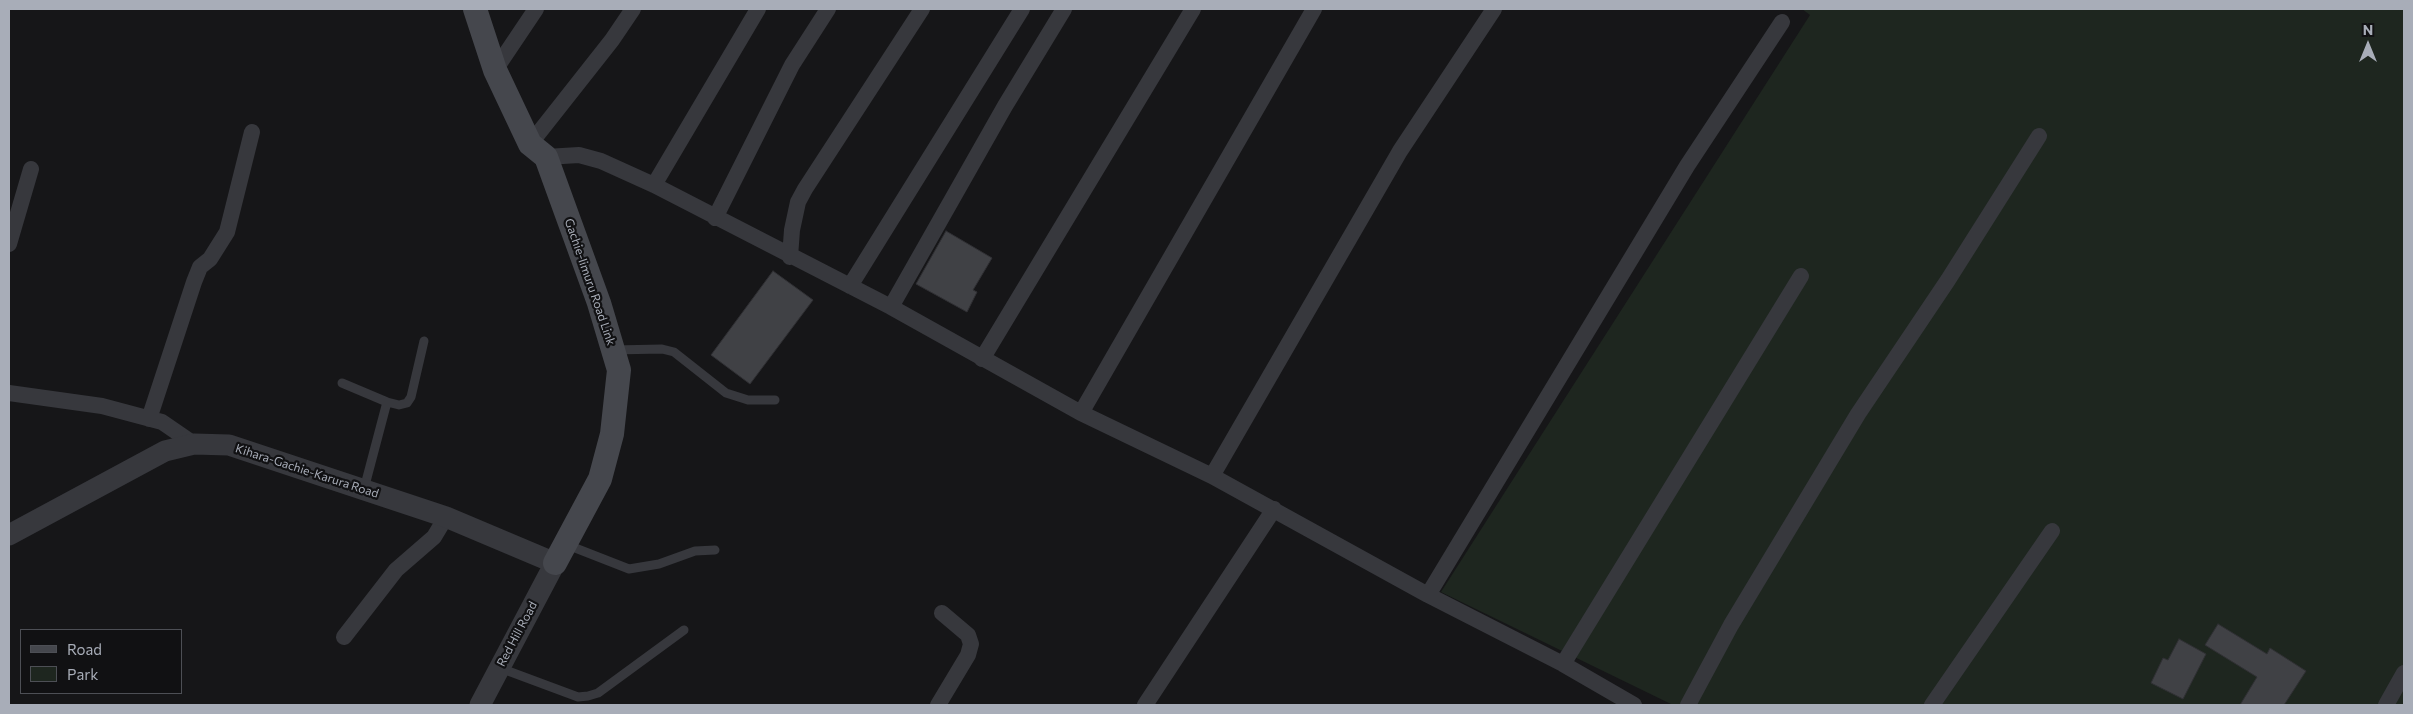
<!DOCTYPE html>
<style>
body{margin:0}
#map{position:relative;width:2413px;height:714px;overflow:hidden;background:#161618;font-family:Commissioner,sans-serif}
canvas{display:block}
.frame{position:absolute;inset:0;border:10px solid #a8adb8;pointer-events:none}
.legend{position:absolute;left:20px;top:629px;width:162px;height:65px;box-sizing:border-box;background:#111113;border:1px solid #4d4f55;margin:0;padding:6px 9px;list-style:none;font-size:15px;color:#a8adb8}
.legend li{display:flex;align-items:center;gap:10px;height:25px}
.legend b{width:25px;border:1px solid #4d4f55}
.north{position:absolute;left:2343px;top:20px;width:50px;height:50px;-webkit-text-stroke:4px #111113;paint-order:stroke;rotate:0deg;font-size:14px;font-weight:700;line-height:20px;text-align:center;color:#a8adb8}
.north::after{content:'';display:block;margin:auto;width:18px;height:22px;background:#a8adb8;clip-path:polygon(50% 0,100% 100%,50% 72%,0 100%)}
</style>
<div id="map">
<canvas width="2413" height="714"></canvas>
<div class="frame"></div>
<ul class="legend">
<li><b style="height:6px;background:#45474d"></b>Road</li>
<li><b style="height:14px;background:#1e261f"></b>Park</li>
</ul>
<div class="north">N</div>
</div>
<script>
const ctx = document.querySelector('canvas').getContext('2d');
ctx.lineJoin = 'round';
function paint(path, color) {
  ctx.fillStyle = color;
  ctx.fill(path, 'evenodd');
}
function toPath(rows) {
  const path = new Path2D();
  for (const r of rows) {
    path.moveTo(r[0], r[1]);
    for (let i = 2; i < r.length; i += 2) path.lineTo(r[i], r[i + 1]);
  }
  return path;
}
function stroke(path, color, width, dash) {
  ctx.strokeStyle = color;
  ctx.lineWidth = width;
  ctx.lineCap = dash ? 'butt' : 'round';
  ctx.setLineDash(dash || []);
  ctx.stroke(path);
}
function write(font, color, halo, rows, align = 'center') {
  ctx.font = font + ' Commissioner,sans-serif';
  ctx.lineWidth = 4.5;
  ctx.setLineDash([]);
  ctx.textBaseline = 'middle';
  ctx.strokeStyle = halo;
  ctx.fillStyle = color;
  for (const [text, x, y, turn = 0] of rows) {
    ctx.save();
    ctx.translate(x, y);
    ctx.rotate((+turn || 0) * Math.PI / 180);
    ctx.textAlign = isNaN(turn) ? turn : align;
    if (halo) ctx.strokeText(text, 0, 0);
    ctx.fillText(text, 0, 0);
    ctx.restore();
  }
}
paint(toPath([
 [1802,9,2404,9,2404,705,1673,705,1441,592,1810,15]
]), '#1e261f');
const building = toPath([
 [946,231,992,258,973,290,977,292,967,312,916,284,946,231],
 [773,271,813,300,750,384,711,355,773,271],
 [2218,624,2267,654,2270,648,2306,671,2284,705,2240,705,2257,677,2205,645,2218,624],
 [2179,639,2206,654,2183,699,2151,683,2163,658,2168,660,2179,639]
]);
paint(building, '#404145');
stroke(building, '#303034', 1);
stroke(toPath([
 [613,350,662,349,674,352,726,393,748,400,775,400],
 [342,383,387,402,399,405,407,403,411,397,424,341],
 [364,489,387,402],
 [565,544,629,569,659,564,695,551,715,550],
 [500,668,578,697,588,696,598,693,684,630]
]), '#37383d', 9);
stroke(toPath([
 [495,70,536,9],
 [530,144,612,40,633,9],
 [546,157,579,155,601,161,654,185,891,307,1081,413,1212,476,1428,595,1563,664,1634,705],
 [654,185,758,9],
 [715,218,792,65,828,9],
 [9,244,31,169],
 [790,257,792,230,798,202,805,189,922,9],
 [850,286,1022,9],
 [891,307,1005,106,1064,9],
 [982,359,1193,9],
 [9,393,102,406,162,422,194,444],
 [1081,413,1314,9],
 [149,419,194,282,200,267,210,259,227,232,252,132],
 [1212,476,1400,151,1494,9],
 [1428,595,1687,166,1782,22],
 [344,637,396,570,434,537,446,517],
 [1563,664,1801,276],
 [938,705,968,655,971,644,968,635,942,613],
 [1145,705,1274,509],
 [1688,705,1731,625,1858,414,1948,280,2039,136],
 [1932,705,2052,531],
 [2386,705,2404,673]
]), '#37383d', 16);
stroke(toPath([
 [9,535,165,451,194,444,229,445,446,517,555,563,480,705]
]), '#37383d', 21);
stroke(toPath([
 [475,9,495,70,530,144,546,157,599,303,619,370,612,434,600,479,555,563]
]), '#45474d', 24);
write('12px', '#a8adb8', '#111113', [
 ["Gachie-limuru Road Link",590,282,71],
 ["Kihara-Gachie-Karura Road",307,471,18],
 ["Red Hill Road",517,634,-62]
]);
</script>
